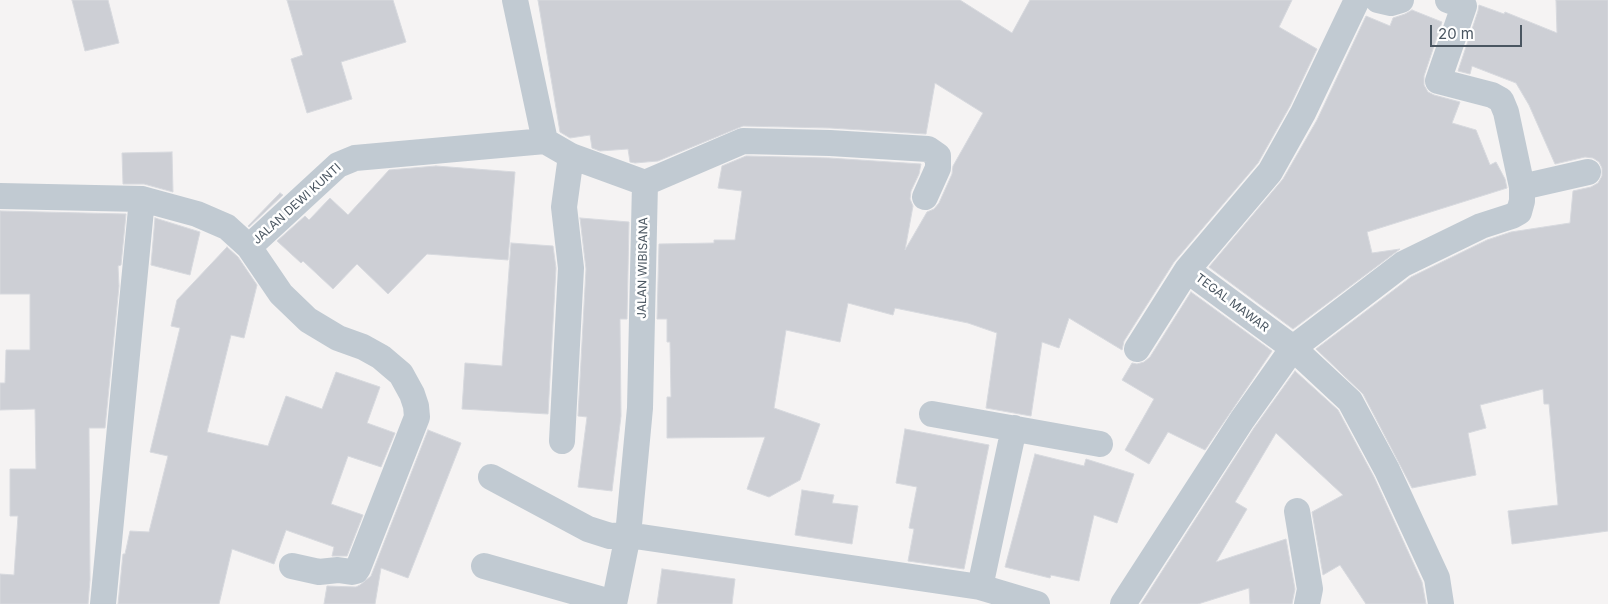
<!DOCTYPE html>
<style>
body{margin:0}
#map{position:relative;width:1608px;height:604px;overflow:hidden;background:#f5f3f3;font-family:Inter,sans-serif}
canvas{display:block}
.scale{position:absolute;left:1430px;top:25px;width:92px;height:22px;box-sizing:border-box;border:2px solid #4a5661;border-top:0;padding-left:6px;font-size:15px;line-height:18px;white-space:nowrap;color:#4a5661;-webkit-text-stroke:4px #fff;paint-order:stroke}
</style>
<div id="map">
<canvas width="1608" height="604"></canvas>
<div class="scale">20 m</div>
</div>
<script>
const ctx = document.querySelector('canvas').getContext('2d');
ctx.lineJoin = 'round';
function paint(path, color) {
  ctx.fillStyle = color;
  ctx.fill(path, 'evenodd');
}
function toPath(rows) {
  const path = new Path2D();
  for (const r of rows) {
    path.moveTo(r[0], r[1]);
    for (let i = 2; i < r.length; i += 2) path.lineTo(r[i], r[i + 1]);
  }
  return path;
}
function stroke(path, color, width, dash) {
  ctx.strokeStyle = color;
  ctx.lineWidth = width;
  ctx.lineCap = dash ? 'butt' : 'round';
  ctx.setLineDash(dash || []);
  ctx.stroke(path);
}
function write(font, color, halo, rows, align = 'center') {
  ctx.font = font + ' Inter,sans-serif';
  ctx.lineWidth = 5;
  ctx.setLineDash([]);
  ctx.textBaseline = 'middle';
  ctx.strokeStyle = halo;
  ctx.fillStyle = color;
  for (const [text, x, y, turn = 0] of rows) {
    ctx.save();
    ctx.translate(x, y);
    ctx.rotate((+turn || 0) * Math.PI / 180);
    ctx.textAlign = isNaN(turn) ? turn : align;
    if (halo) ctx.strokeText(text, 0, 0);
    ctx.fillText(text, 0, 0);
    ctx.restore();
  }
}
const building = toPath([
 [72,0,108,0,119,43,85,51,72,0],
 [287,0,393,0,406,42,341,62,352,99,307,113,291,59,303,55,287,0],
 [538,0,960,0,1012,33,1030,0,1292,0,1279,27,1317,49,1290,106,1258,163,1174,262,1124,341,1122,350,1069,318,1059,348,1042,342,1031,416,986,408,997,333,968,323,895,308,893,315,848,303,840,342,786,330,774,408,820,424,800,480,769,497,747,489,765,437,667,438,667,397,671,397,670,342,667,342,667,319,657,319,659,244,714,243,714,240,735,240,742,191,718,188,722,166,746,156,829,158,921,164,919,174,911,191,910,199,913,206,905,250,927,212,934,209,939,203,952,174,953,166,983,113,935,83,926,134,830,128,743,126,658,161,635,163,630,162,628,149,600,151,592,148,590,135,570,138,560,132,538,0],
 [1556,0,1608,0,1608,531,1512,544,1508,511,1558,505,1549,404,1544,404,1543,389,1480,405,1486,428,1468,433,1476,475,1412,488,1363,394,1316,349,1411,277,1487,240,1511,232,1570,223,1573,191,1591,187,1598,183,1602,176,1602,168,1599,162,1593,158,1585,157,1555,164,1529,105,1516,83,1472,66,1470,74,1458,71,1478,11,1479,5,1504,14,1505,12,1557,33,1556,0],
 [1412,10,1442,22,1424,76,1424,85,1428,92,1434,95,1460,102,1452,123,1476,130,1490,165,1496,162,1505,179,1507,188,1367,232,1372,253,1400,249,1293,329,1209,267,1283,179,1317,120,1366,16,1390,26,1393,18,1405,14,1412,10],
 [172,152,173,192,144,184,123,184,122,153,172,152],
 [436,166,515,172,508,260,427,254,388,294,357,264,333,289,303,261,301,263,277,241,305,216,309,220,330,198,348,215,389,170,436,166],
 [280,193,283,195,249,227,248,226,280,193],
 [0,211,126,214,121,265,118,266,119,286,105,428,89,428,90,580,88,604,0,604,0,574,14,575,18,516,10,516,10,469,36,469,35,409,0,410,0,383,5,383,6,350,30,350,30,294,0,294,0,211],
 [155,218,200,232,190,275,151,265,155,218],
 [580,218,629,222,627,319,620,319,621,416,612,491,578,487,587,417,578,416,586,269,580,218],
 [511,243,553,246,556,268,548,414,462,409,465,363,502,366,511,243],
 [227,247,238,257,257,285,244,338,231,335,207,432,268,446,286,396,322,409,336,372,380,387,367,423,395,433,381,467,348,456,331,504,363,515,347,556,332,556,334,547,286,530,274,564,232,549,219,604,118,604,123,554,125,554,130,531,149,532,168,456,150,452,180,328,171,326,177,300,227,247],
 [1191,292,1272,351,1205,450,1168,432,1149,464,1125,450,1154,399,1122,380,1132,363,1137,364,1144,362,1150,357,1191,292],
 [1295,371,1338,410,1374,477,1422,582,1426,604,1366,604,1340,565,1323,575,1312,512,1343,495,1276,433,1235,502,1247,509,1216,562,1286,539,1295,589,1292,604,1250,604,1249,588,1198,604,1141,604,1254,428,1295,371],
 [905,429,989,445,964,569,908,561,914,529,909,528,917,487,896,483,905,429],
 [428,430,461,443,408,578,381,568,375,604,324,604,327,586,356,587,360,585,371,576,428,430],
 [1035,454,1084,466,1086,459,1134,474,1117,523,1094,515,1079,581,1051,575,1050,578,1005,567,1035,454],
 [802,490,834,495,832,503,858,506,852,544,795,535,802,490],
 [662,569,735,579,732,604,657,604,662,569]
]);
paint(building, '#cdcfd5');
stroke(building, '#d7d9de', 1);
stroke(toPath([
 [515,0,545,141,571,156,645,183],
 [1378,0,1391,3,1401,0],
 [1448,0,1464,6,1438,81,1492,95,1501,100,1506,112,1522,187],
 [645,183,743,141,830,143,928,149,938,156,938,168,925,197],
 [0,196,142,199,197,214,227,227,249,247,281,294,308,320,338,338,363,347,381,357,401,374,412,394,416,406,417,417,358,568,356,571,352,572,338,570,319,572,292,566],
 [249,247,338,165,355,158,545,141],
 [1187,270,1293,348,1350,401,1387,470,1437,578,1441,604],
 [1137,349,1187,270,1270,172,1303,113,1357,0],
 [932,414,1100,444],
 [562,441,571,268,564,207,571,156],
 [491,477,588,529,610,536,628,535,980,587,1037,604],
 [1297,511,1310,589,1307,604],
 [484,566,614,603],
 [980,587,1014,428],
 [103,604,142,199],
 [614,604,628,535,640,408,645,183],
 [1123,604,1242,420,1293,348,1403,264,1481,226,1512,216,1519,212,1522,201,1522,187,1588,172]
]), '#c1cad2', 26);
write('12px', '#4a5661', '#fff', [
 ["JALAN DEWI KUNTI",297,204,-42],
 ["JALAN WIBISANA",643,268,-89],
 ["TEGAL MAWAR",1232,303,37]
]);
</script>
